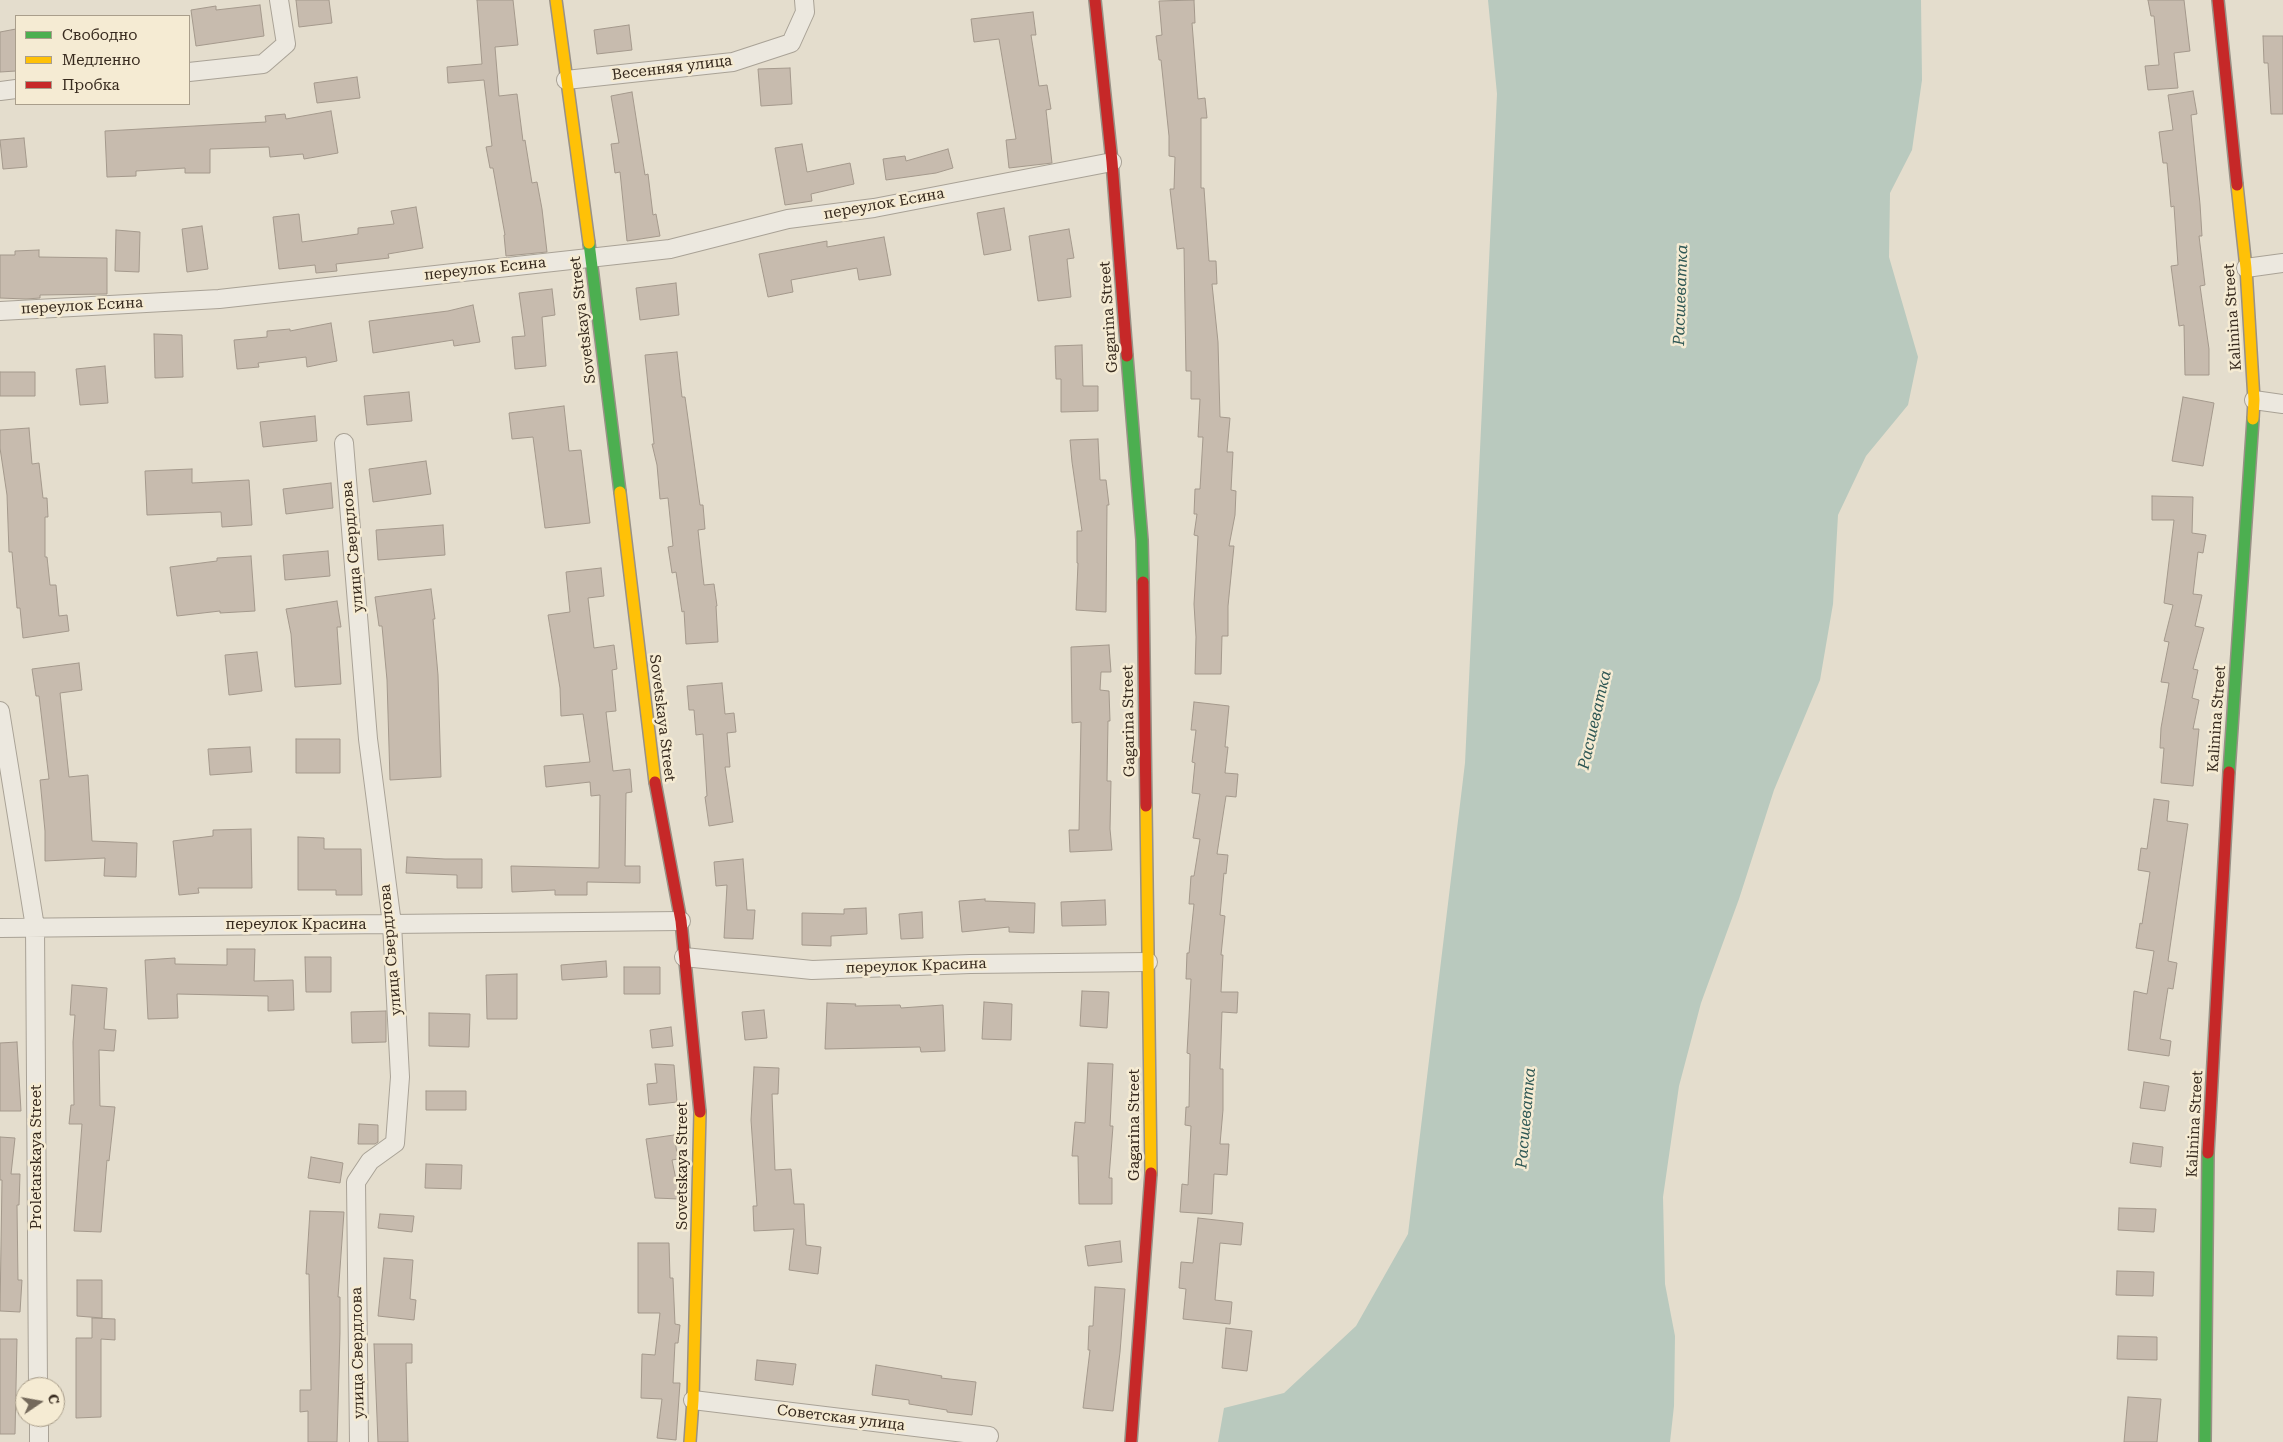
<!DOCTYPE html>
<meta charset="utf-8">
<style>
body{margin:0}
#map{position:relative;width:2283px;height:1442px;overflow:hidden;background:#e4ddcd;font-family:"Roboto Serif",serif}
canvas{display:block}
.legend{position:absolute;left:15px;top:15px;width:175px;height:90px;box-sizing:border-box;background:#f5ebd3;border:1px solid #a99e8b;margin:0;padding:6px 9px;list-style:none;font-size:15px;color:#372a1e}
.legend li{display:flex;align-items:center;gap:10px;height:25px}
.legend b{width:25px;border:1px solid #a99e8b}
.north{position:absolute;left:15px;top:1377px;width:50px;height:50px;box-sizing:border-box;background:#f5ebd3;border:1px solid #a99e8b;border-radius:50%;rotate:78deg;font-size:14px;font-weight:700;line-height:20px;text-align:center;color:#372a1e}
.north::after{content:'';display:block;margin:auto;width:18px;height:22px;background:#74695b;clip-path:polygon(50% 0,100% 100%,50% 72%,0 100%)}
</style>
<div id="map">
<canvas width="2283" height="1442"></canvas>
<ul class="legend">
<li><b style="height:6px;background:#4caf50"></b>Свободно</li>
<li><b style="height:6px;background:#ffc107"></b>Медленно</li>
<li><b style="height:6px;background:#c62828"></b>Пробка</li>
</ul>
<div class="north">С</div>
</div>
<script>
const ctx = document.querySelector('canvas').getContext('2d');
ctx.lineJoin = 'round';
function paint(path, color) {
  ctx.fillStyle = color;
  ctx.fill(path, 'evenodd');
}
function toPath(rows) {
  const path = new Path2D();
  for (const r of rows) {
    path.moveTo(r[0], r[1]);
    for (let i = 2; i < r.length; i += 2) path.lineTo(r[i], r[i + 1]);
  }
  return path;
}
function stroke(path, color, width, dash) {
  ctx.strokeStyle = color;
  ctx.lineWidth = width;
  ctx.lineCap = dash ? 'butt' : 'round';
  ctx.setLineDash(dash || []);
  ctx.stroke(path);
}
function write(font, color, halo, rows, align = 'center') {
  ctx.font = font + ' "Roboto Serif",serif';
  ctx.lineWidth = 5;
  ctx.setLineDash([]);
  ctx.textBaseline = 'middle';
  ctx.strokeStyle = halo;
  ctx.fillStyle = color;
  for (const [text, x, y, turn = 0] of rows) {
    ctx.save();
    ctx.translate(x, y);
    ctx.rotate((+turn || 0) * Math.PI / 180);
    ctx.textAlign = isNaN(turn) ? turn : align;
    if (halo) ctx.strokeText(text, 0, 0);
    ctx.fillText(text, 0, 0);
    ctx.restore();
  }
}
paint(toPath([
 [1488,0,1921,0,1922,80,1912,150,1890,193,1889,257,1918,357,1908,405,1866,456,1838,515,1833,604,1820,680,1774,790,1739,899,1701,1003,1679,1086,1663,1197,1665,1284,1675,1336,1674,1406,1670,1442,1218,1442,1224,1408,1284,1393,1356,1326,1408,1234,1465,763,1497,94]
]), '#b9c9be');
const building = toPath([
 [296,0,329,0,332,23,299,27,296,0],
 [477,0,513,0,518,45,495,47,499,96,517,94,523,141,525,140,532,183,537,182,542,209,547,252,506,256,504,235,505,235,493,168,490,168,486,147,492,146,484,80,448,83,447,67,482,64,477,0],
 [1194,0,1195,23,1192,23,1198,99,1205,98,1207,118,1201,118,1201,188,1204,188,1209,261,1216,261,1217,284,1212,284,1218,342,1220,417,1230,418,1227,452,1233,452,1231,490,1236,491,1235,515,1229,546,1234,546,1228,606,1228,636,1222,636,1221,674,1195,674,1196,637,1194,604,1198,536,1194,535,1197,514,1194,514,1195,489,1200,489,1203,437,1198,437,1200,399,1191,399,1191,371,1186,371,1184,248,1177,249,1170,189,1174,189,1175,157,1169,156,1169,136,1161,60,1159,60,1156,36,1162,35,1159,1,1194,0],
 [2148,0,2184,0,2190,51,2174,53,2178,88,2148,90,2145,66,2159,65,2154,16,2151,16,2148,0],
 [260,5,264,36,196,46,191,10,216,6,216,10,260,5],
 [1033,12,1036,35,1031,35,1039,86,1047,85,1051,109,1046,110,1052,163,1009,168,1006,140,1016,139,999,39,974,42,971,19,1033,12],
 [629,25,632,50,597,54,594,30,629,25],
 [16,29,16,71,0,72,0,32,16,29],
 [2263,36,2283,36,2283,114,2271,114,2268,63,2264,63,2263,36],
 [790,68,792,104,761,106,758,69,790,68],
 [357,77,360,98,317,103,314,83,357,77],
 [2193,91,2197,114,2191,115,2200,204,2202,236,2199,236,2205,285,2200,286,2209,349,2209,375,2185,375,2184,325,2179,326,2171,266,2178,265,2174,206,2171,207,2167,163,2163,163,2159,132,2173,130,2168,95,2193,91],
 [632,92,645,175,648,174,653,215,656,214,660,236,627,241,620,172,615,173,611,144,619,143,611,96,632,92],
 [331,111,338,153,304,159,303,154,270,157,269,147,210,149,210,173,185,173,185,168,136,171,136,176,107,177,105,131,266,122,265,116,285,114,286,119,331,111],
 [24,138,27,167,3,169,0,140,24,138],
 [802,144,807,172,850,163,854,184,811,194,812,201,785,205,775,148,802,144],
 [948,149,953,168,936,173,886,180,883,159,905,156,906,161,948,149],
 [416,207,423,248,388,254,389,258,336,264,337,271,316,273,315,265,279,269,273,217,299,214,302,242,358,234,358,228,394,224,391,211,416,207],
 [1004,208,1011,250,984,255,977,213,1004,208],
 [202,226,208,269,187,272,182,229,202,226],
 [1069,229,1074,258,1067,259,1071,297,1038,301,1029,236,1069,229],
 [116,230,140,232,139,272,115,271,116,230],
 [884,237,891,275,859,280,857,268,791,280,793,292,768,297,759,254,827,241,827,247,884,237],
 [39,250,39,257,107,258,107,294,40,295,40,298,26,299,0,298,0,255,15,255,15,251,39,250],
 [676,283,679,315,640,320,636,288,676,283],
 [552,289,555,315,542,317,546,366,515,369,512,337,525,336,519,293,552,289],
 [473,305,480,342,454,346,453,340,373,353,369,321,448,311,473,305],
 [331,323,337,361,307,367,306,357,258,363,259,367,237,369,234,340,267,337,267,331,290,329,290,331,331,323],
 [154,334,182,335,183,377,155,378,154,334],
 [1082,345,1083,386,1098,386,1098,411,1061,412,1061,379,1056,379,1055,346,1082,345],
 [677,352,682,397,685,397,700,505,703,505,705,529,698,530,704,585,714,584,717,606,716,606,718,642,686,644,684,611,682,612,676,572,672,573,668,547,673,546,668,498,660,499,657,465,652,444,654,444,645,355,677,352],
 [105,366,108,403,80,405,76,369,105,366],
 [0,372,35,372,35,396,0,396,0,372],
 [409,392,412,421,367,425,364,396,409,392],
 [2183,397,2214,403,2203,466,2172,461,2183,397],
 [564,406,569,451,581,450,590,523,545,528,533,437,512,439,509,413,564,406],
 [315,416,317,441,263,447,260,422,315,416],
 [29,428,32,464,39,463,43,498,47,498,48,517,45,517,45,557,47,557,50,585,56,585,59,616,67,615,69,631,23,638,20,608,17,608,12,552,9,552,7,495,0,448,0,430,29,428],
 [1098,439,1100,480,1106,480,1109,505,1107,505,1106,612,1076,610,1078,563,1077,563,1077,531,1082,531,1072,462,1070,440,1098,439],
 [426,461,431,494,373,502,369,469,426,461],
 [192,469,192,483,249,480,252,525,222,527,221,512,147,515,145,471,192,469],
 [331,483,333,508,286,514,283,489,331,483],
 [2152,496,2193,497,2192,533,2206,535,2203,553,2198,552,2193,594,2202,595,2195,626,2204,628,2193,669,2198,670,2192,698,2199,700,2193,729,2199,729,2193,786,2161,783,2164,748,2160,748,2161,728,2169,683,2161,682,2169,642,2164,641,2173,605,2164,603,2174,520,2152,520,2152,496],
 [443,525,445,555,378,560,376,530,443,525],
 [328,551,330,576,285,580,283,555,328,551],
 [251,556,255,611,220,613,220,611,177,616,170,567,217,561,217,558,251,556],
 [601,568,604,596,588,598,594,648,614,645,617,669,612,670,616,711,606,712,613,771,630,769,632,792,626,793,625,866,640,866,640,883,587,882,587,895,555,895,555,890,512,892,511,866,599,868,600,795,591,796,590,782,546,787,544,766,590,762,583,714,561,716,560,688,548,615,570,612,566,572,601,568],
 [431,589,435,619,433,619,438,675,441,777,390,780,387,680,382,626,379,626,375,597,431,589],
 [337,601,341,627,337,627,341,684,295,687,291,634,286,609,337,601],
 [1109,645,1111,672,1101,672,1100,690,1109,691,1110,721,1108,721,1107,781,1111,781,1110,829,1112,850,1070,852,1069,830,1079,830,1081,722,1072,723,1071,647,1109,645],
 [257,652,262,691,229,695,225,655,257,652],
 [79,663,82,690,60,693,69,777,88,775,92,841,137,843,136,877,104,876,105,858,45,861,45,831,40,780,49,779,39,696,36,696,32,669,79,663],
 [722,683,725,714,734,713,736,732,727,733,730,767,725,767,733,822,709,826,705,797,707,796,703,734,696,735,694,710,689,710,687,686,722,683],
 [1194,702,1229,706,1225,747,1228,747,1225,773,1238,774,1236,797,1226,796,1217,854,1228,855,1226,874,1224,873,1220,915,1225,916,1221,955,1223,955,1221,992,1238,992,1237,1013,1222,1012,1220,1069,1223,1069,1223,1110,1220,1144,1229,1144,1227,1175,1214,1174,1212,1214,1180,1212,1182,1184,1188,1185,1191,1126,1185,1125,1186,1107,1189,1107,1190,1054,1187,1053,1191,979,1186,979,1187,953,1189,953,1194,904,1189,904,1191,876,1194,876,1200,839,1193,838,1200,794,1192,793,1195,763,1192,762,1196,730,1191,730,1194,702],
 [296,739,340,739,340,773,296,773,296,739],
 [250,747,252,772,210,775,208,749,250,747],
 [2154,799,2169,801,2167,821,2188,824,2168,961,2177,963,2173,989,2168,988,2160,1039,2171,1041,2169,1056,2128,1050,2134,991,2147,994,2154,951,2136,948,2140,923,2142,924,2150,872,2138,870,2141,848,2147,849,2154,799],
 [251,829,252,888,198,888,199,893,179,895,173,841,213,836,213,830,251,829],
 [298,837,324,838,324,849,361,849,362,895,336,895,336,890,298,890,298,837],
 [407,857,445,859,482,859,482,888,457,888,457,875,406,873,407,857],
 [743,859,747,910,755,910,753,939,724,938,727,885,716,886,714,862,743,859],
 [985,899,985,901,1035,903,1034,933,1009,932,1009,927,962,932,959,901,985,899],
 [1105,900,1106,925,1062,926,1061,902,1105,900],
 [866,908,867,934,831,936,831,946,802,945,802,913,844,914,844,909,866,908],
 [922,912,923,938,901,939,899,914,922,912],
 [227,949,255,949,254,981,293,980,294,1010,268,1011,268,996,177,994,178,1018,148,1019,145,960,175,958,175,964,227,965,227,949],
 [305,957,331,957,331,992,306,992,305,957],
 [606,961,607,977,562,980,561,965,606,961],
 [624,967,660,967,660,994,624,994,624,967],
 [517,974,517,1019,487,1019,486,975,517,974],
 [72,985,107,988,104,1029,116,1030,114,1051,99,1050,100,1106,115,1107,109,1161,107,1160,101,1232,74,1231,82,1124,69,1124,71,1105,74,1105,73,1042,75,1015,70,1015,72,985],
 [1082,991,1109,992,1107,1028,1080,1026,1082,991],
 [984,1002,1012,1004,1011,1040,982,1039,984,1002],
 [827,1003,856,1004,855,1006,900,1005,901,1008,943,1005,945,1051,921,1052,920,1047,825,1049,827,1003],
 [764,1010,767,1038,745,1040,742,1012,764,1010],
 [386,1011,386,1042,352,1043,351,1012,386,1011],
 [429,1013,470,1014,469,1047,429,1046,429,1013],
 [671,1027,673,1046,652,1048,650,1030,671,1027],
 [17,1042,21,1111,0,1111,0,1043,17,1042],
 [1088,1063,1113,1064,1110,1126,1113,1126,1109,1178,1112,1178,1112,1204,1079,1204,1078,1156,1072,1156,1075,1122,1085,1123,1088,1063],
 [655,1064,674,1065,677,1102,649,1105,647,1084,657,1083,655,1064],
 [754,1067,779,1068,778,1094,772,1094,775,1170,791,1169,794,1204,804,1204,806,1245,821,1247,818,1274,789,1270,794,1229,754,1231,753,1206,757,1206,751,1120,754,1067],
 [2144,1082,2169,1086,2165,1111,2140,1108,2144,1082],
 [426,1091,466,1091,466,1110,426,1110,426,1091],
 [359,1124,378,1125,378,1142,375,1144,358,1144,359,1124],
 [674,1135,678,1159,672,1160,680,1199,655,1198,646,1139,674,1135],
 [0,1137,15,1138,11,1174,20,1174,19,1205,17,1205,18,1280,22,1280,20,1312,0,1311,2,1180,0,1180,0,1137],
 [2133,1143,2163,1147,2161,1167,2130,1163,2133,1143],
 [311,1157,343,1163,340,1183,308,1178,311,1157],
 [426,1164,462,1165,461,1189,425,1188,426,1164],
 [2119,1208,2156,1209,2154,1232,2118,1230,2119,1208],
 [310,1211,344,1212,338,1297,340,1297,340,1333,337,1442,308,1442,308,1411,300,1412,300,1390,311,1390,309,1274,306,1274,310,1211],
 [380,1214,414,1216,412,1232,378,1228,380,1214],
 [1198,1218,1243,1223,1241,1245,1220,1243,1215,1300,1232,1302,1230,1324,1183,1319,1186,1289,1179,1288,1181,1262,1193,1263,1198,1218],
 [1120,1241,1122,1262,1088,1266,1085,1246,1120,1241],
 [638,1243,669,1243,670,1278,673,1278,675,1324,680,1325,678,1343,675,1343,673,1383,680,1383,676,1440,657,1438,662,1399,641,1398,642,1354,655,1355,660,1313,638,1313,638,1243],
 [384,1258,413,1260,410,1299,416,1300,414,1320,378,1316,384,1258],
 [2117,1271,2154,1272,2153,1296,2116,1295,2117,1271],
 [77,1280,102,1280,102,1318,77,1316,77,1280],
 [1095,1287,1125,1289,1120,1352,1113,1411,1083,1408,1090,1350,1088,1350,1089,1326,1093,1326,1095,1287],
 [92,1318,115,1319,115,1340,101,1339,101,1417,76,1418,76,1338,92,1338,92,1318],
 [1226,1328,1252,1331,1247,1371,1222,1368,1226,1328],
 [2118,1336,2157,1337,2157,1360,2117,1359,2118,1336],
 [0,1339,17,1339,15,1434,0,1434,0,1339],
 [374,1344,412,1344,412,1363,406,1363,408,1442,378,1442,374,1344],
 [757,1360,796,1364,793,1385,755,1380,757,1360],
 [876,1365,942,1376,941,1378,976,1382,972,1415,947,1412,947,1410,909,1404,909,1400,872,1395,876,1365],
 [2128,1397,2161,1399,2157,1442,2124,1442,2128,1397]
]);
paint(building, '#c7bbae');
stroke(building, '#a4998c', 1);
const street = toPath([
 [189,72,263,64,286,44,279,0],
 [566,80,733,62,791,43,805,12,804,0],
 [0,91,16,89],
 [2246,268,2283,263],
 [0,311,219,299,670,249,788,219,874,208,1112,162],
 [2254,400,2283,404],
 [344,443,368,739,392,924,400,1077,395,1143,370,1161,356,1182,359,1442],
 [0,711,35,927,38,1387],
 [0,928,681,921],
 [684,957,812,970,970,964,1148,962],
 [693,1400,989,1436],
 [39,1417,39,1442]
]);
const fast = toPath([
 [589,243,620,492],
 [1127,356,1142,540,1143,582],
 [2229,772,2253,419],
 [2205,1442,2208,1153]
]);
const slow = toPath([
 [556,0,589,243],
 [2237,185,2246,268,2254,400,2253,419],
 [620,492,655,782],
 [1146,806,1151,1173],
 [690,1442,693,1400,700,1112]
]);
const jam = toPath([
 [1095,0,1112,162,1127,356],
 [2218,0,2237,185],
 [1143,582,1146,806],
 [655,782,681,921,700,1112],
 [2208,1153,2229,772],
 [1131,1442,1151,1173]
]);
stroke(street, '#a9a296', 20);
stroke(fast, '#999186', 14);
stroke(slow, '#999186', 14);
stroke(jam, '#999186', 14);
stroke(street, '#ece8df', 18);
stroke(fast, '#4caf50', 11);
stroke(slow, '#ffc107', 11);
stroke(jam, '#c62828', 11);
write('15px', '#372a1e', '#f5ebd3', [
 ["Весенняя улица",672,68,-7],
 ["переулок Есина",884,204,-10],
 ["переулок Есина",485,269,-6],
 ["переулок Есина",82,306,-3],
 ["Gagarina Street",1109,317,-94],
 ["Kalinina Street",2233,317,-94],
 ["Sovetskaya Street",583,320,-97],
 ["улица Свердлова",353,547,-95],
 ["Sovetskaya Street",662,718,83],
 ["Kalinina Street",2217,719,-86],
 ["Gagarina Street",1129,721,-91],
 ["переулок Красина",296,925],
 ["улица Свердлова",391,950,-95],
 ["переулок Красина",916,966,-2],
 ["Kalinina Street",2195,1124,-87],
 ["Gagarina Street",1135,1125,-90],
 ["Proletarskaya Street",37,1157,-90],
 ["Sovetskaya Street",683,1166,-90],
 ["улица Свердлова",358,1353,-91],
 ["Советская улица",841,1418,7]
]);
write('italic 16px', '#2e5754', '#f5ebd3', [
 ["Расшеватка",1681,295,-88],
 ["Расшеватка",1595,720,-77],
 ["Расшеватка",1526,1118,-85]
]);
</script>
